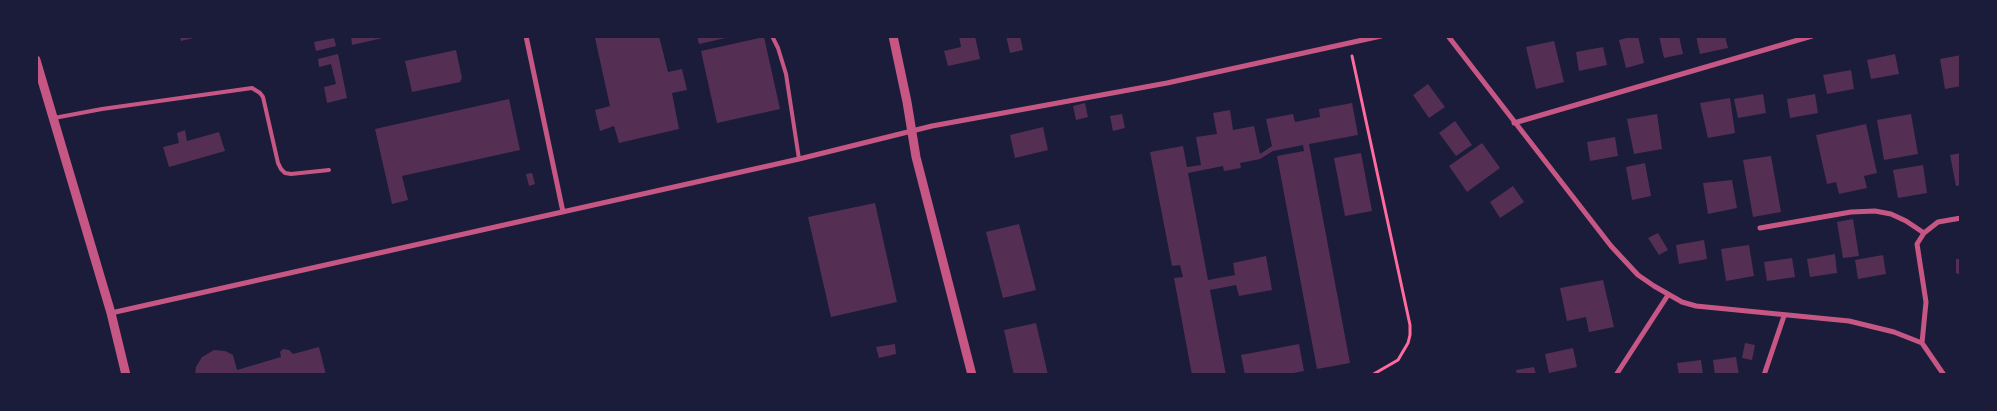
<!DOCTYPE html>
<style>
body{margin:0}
#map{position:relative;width:1997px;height:411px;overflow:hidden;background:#1b1b3a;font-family:"Noto Sans",sans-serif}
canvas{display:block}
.frame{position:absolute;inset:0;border:38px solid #1b1b3a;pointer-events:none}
</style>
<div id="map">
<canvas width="1997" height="411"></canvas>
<div class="frame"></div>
</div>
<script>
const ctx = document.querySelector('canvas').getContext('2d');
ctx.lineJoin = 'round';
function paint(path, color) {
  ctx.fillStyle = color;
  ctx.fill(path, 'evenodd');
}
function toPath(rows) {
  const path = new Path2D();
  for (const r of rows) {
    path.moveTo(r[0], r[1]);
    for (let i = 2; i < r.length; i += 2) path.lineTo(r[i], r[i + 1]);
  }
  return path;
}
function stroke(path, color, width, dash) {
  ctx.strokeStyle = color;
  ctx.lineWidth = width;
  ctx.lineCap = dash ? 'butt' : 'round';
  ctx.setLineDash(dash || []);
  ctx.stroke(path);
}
paint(toPath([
 [180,36,198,36,198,37,181,41],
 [351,36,387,36,387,37,352,45],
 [603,36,659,36,668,72,682,69,687,90,672,93,679,129,619,143,614,126,600,131,595,110,610,106,595,38],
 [697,36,730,36,730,37,699,44],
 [959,36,975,36,980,59,948,66,944,51,961,47],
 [1006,36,1020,36,1023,50,1010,53],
 [1634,36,1638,36,1644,63,1626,68,1619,40],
 [1659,36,1679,36,1683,54,1664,58],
 [1696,36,1725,36,1728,48,1700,54],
 [764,37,780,109,717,123,701,51],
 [334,38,336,46,316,51,314,42],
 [1554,41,1564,82,1536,89,1526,47],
 [1603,47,1607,65,1579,71,1576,52],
 [456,50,462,78,460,82,412,92,405,61],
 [338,54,347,98,327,103,324,87,336,84,331,64,319,67,318,59],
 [1895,54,1899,74,1871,79,1867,60],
 [1961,55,1961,86,1945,89,1940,59],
 [1851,70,1854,89,1827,94,1823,75],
 [1428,84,1445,107,1429,118,1413,95],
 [1763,94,1766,113,1738,118,1734,99],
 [1815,94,1818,113,1790,118,1787,99],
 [1730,98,1735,133,1708,138,1700,103],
 [509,99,520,150,402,176,408,200,392,204,375,129],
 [1085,103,1088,117,1076,120,1073,106],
 [1352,103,1358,135,1309,144,1350,363,1317,369,1277,156,1304,151,1303,145,1273,151,1260,159,1240,163,1241,168,1224,171,1223,166,1188,173,1208,280,1235,275,1233,263,1266,256,1272,290,1239,296,1236,285,1210,290,1226,375,1192,375,1174,278,1183,277,1180,265,1172,266,1150,152,1183,146,1187,167,1201,165,1196,137,1217,134,1213,113,1230,110,1233,130,1254,126,1260,154,1272,146,1266,119,1293,114,1295,122,1320,117,1319,109],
 [1122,114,1125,128,1113,131,1110,116],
 [1657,114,1662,149,1634,154,1627,119],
 [1911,114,1918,154,1884,160,1877,120],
 [1455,121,1472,145,1456,156,1439,133],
 [1866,124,1877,173,1864,176,1867,188,1839,194,1836,182,1827,184,1816,135],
 [1043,127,1048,150,1015,158,1010,135],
 [185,130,187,141,219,132,225,151,169,167,163,147,179,143,177,133],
 [1615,137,1618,156,1590,161,1587,142],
 [1482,143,1500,168,1467,192,1449,166],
 [1361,153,1372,211,1345,216,1334,158],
 [1961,153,1961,185,1956,186,1950,155],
 [1771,156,1781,212,1753,217,1743,160],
 [1645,163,1651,196,1632,200,1626,167],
 [1923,165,1927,193,1898,198,1893,170],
 [532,173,535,184,529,186,526,174],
 [1732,180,1737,208,1708,214,1703,183],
 [1513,186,1524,202,1500,218,1490,202],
 [875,203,897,302,831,317,808,217],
 [1853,219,1859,256,1843,258,1837,222],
 [1019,224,1036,290,1003,298,986,232],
 [1658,233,1668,250,1659,255,1648,238],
 [1704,240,1707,259,1679,264,1676,245],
 [1749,245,1754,276,1726,281,1721,249],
 [1835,254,1837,273,1810,277,1807,259],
 [1883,255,1886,274,1858,279,1855,260],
 [1792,258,1795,277,1767,281,1764,262],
 [1956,259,1961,259,1961,275,1956,273],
 [1603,280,1614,327,1589,332,1586,317,1567,321,1560,288],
 [1036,323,1048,375,1014,375,1004,330],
 [1745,343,1755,345,1752,360,1742,358],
 [895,344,896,354,879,358,876,347],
 [1299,344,1304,371,1283,375,1245,375,1241,355],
 [319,347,326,375,195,375,196,367,202,357,214,350,225,351,233,355,237,370,281,357,280,352,283,349,289,350,293,354],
 [1573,348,1577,367,1549,373,1545,354],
 [1736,357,1739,375,1715,375,1713,360],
 [1701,360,1703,375,1679,375,1677,363],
 [1534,367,1536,375,1517,375,1516,370]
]), '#542f53');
stroke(toPath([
 [1352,56,1410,325,1410,335,1408,343,1398,360,1372,375]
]), '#ff6b9d', 3);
stroke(toPath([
 [772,36,778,48,786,74,799,159],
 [54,118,102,109,252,88,260,93,263,97,278,163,281,169,285,173,291,174,329,170]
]), '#c65784', 4);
stroke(toPath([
 [526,36,563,212],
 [1448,36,1611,246,1638,275,1654,286,1682,302,1696,306,1849,321,1894,332,1922,343,1944,375],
 [1514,123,1812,36],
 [1760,228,1851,212,1875,211,1891,214,1906,221,1924,233],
 [111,313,799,159,932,126,1167,83,1381,36],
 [1922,343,1926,302,1917,244,1924,233,1938,222,1961,218],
 [1616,375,1668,295],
 [1764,375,1784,316]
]), '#c65784', 5);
stroke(toPath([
 [893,36,907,102,916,157,972,375],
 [36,60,111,313,126,375]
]), '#c65784', 9);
</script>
